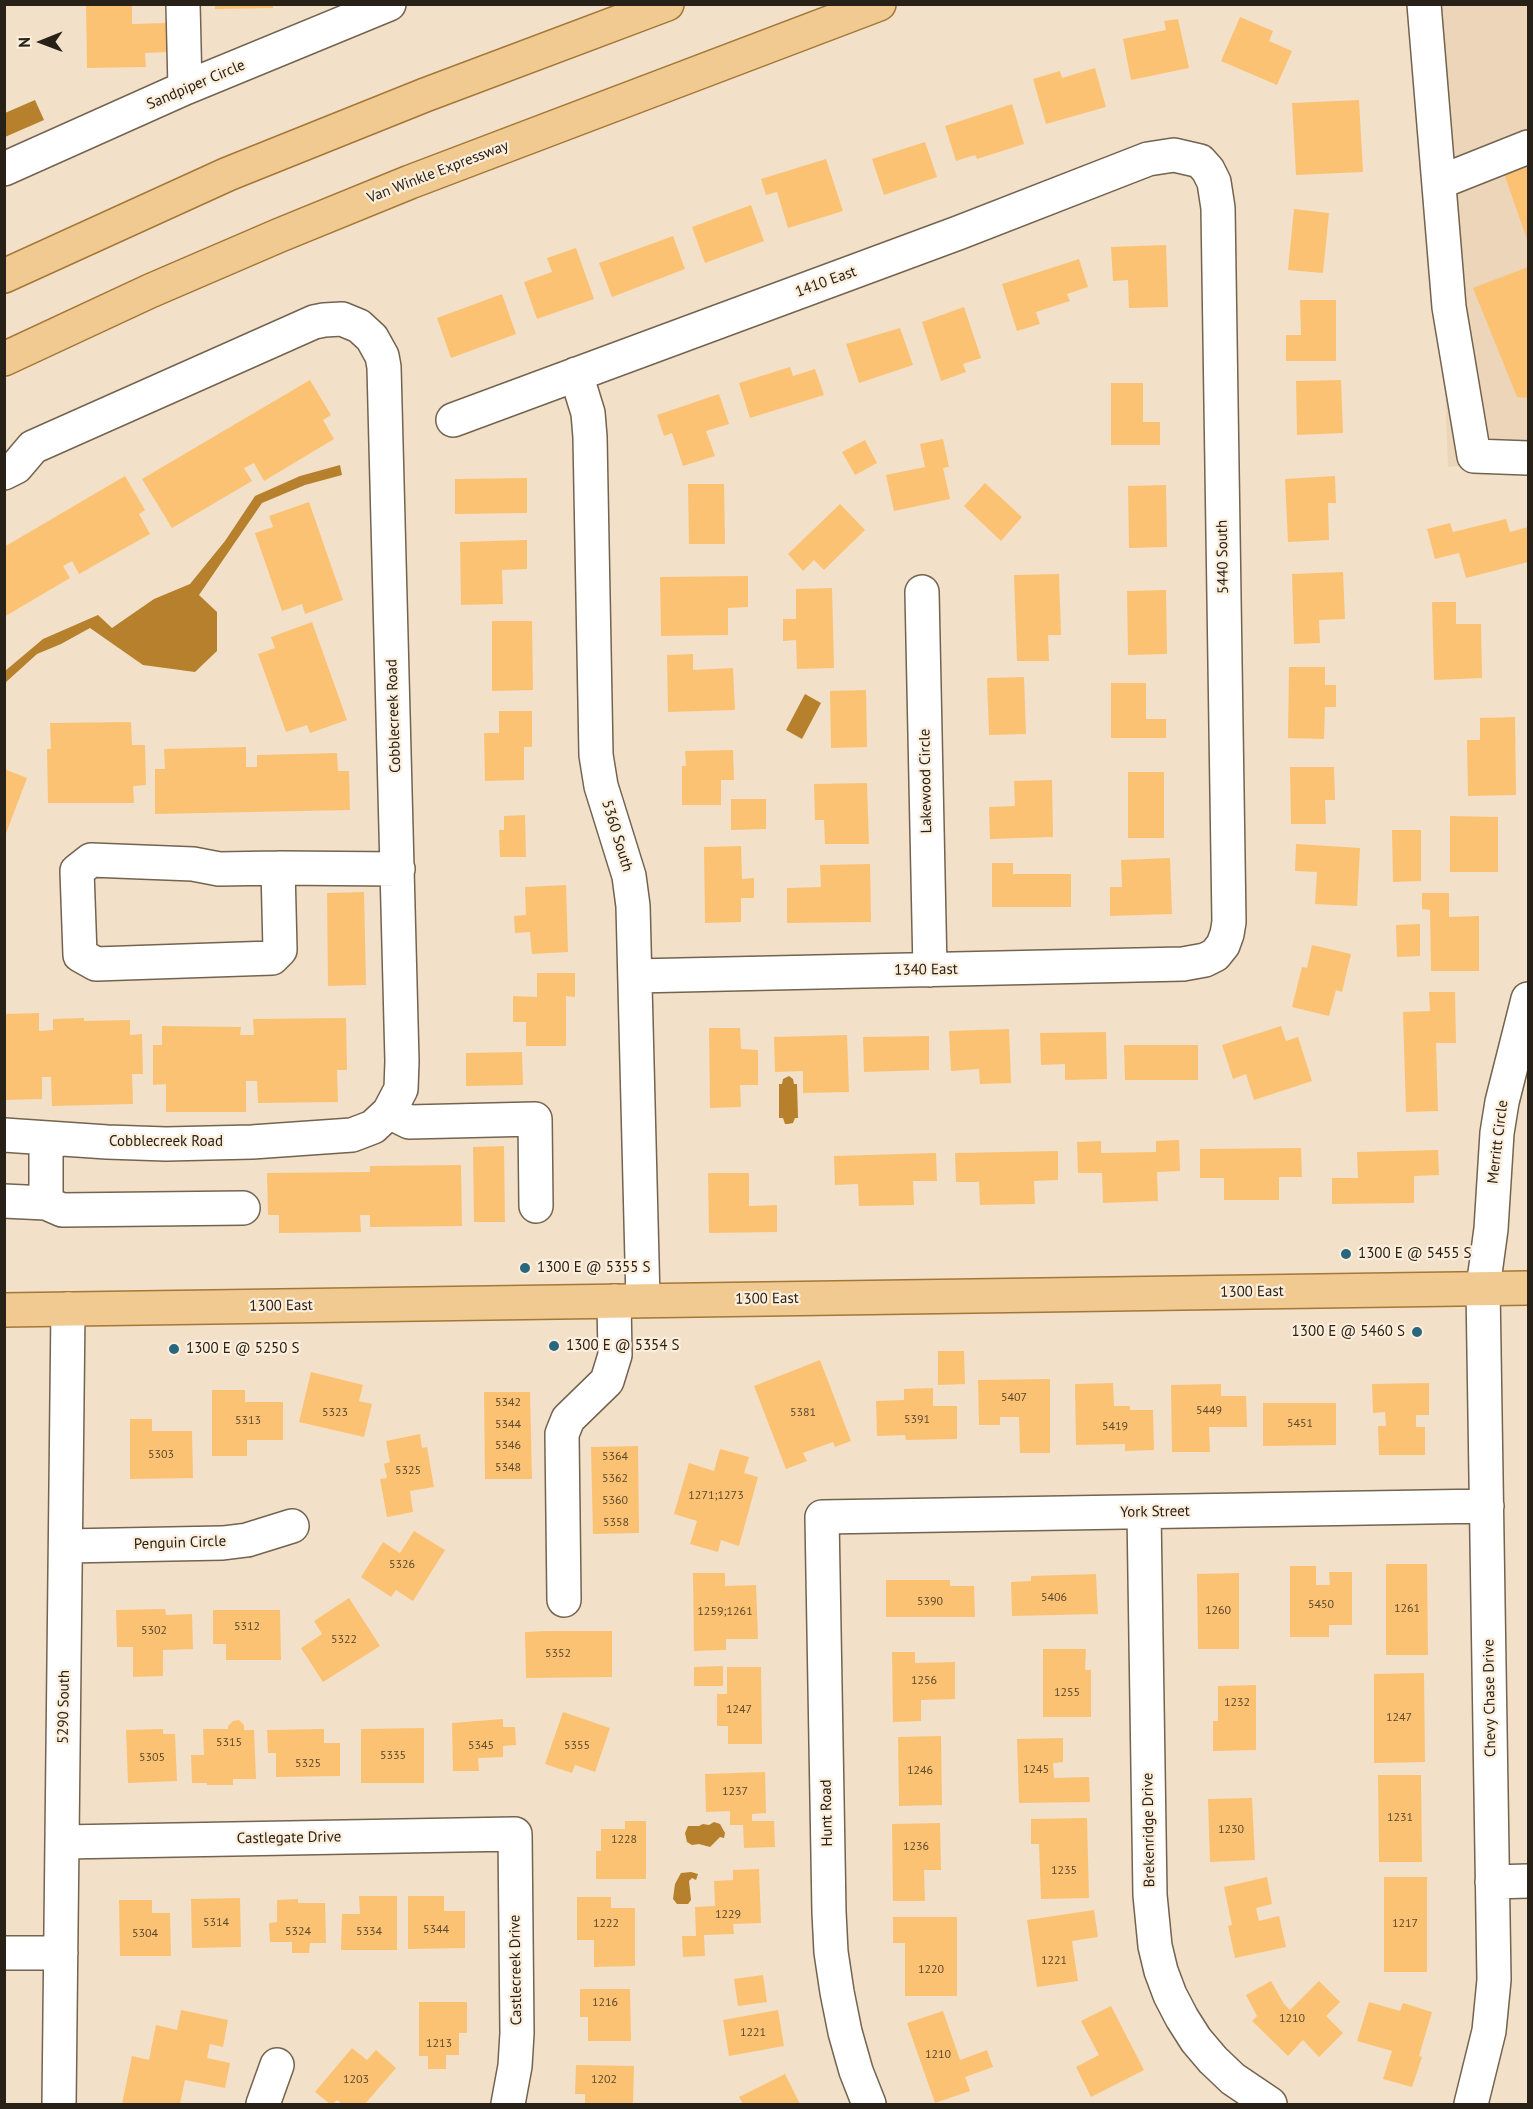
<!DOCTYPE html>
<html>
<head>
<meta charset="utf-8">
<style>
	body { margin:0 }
	#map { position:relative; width:1533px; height:2109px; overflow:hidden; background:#f2e0c9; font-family:"PT Sans",sans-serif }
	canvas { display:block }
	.frame { position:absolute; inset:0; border:6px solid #272118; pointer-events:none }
	.north { position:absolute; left:12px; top:12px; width:60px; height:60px; -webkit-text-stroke:4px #fceedb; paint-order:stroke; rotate:269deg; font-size:16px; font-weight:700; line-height:24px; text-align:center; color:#272118 }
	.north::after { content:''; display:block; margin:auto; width:21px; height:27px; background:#272118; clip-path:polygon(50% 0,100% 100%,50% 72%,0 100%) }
</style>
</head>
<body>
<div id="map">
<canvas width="1533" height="2109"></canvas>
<div class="frame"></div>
<div class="north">N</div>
</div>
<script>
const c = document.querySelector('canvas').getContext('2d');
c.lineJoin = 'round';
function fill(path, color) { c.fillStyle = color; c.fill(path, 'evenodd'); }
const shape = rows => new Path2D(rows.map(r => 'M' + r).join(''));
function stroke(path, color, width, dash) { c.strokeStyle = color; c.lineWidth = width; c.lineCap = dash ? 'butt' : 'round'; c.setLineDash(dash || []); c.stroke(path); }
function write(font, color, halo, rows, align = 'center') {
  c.font = font + ' "PT Sans",sans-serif'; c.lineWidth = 4.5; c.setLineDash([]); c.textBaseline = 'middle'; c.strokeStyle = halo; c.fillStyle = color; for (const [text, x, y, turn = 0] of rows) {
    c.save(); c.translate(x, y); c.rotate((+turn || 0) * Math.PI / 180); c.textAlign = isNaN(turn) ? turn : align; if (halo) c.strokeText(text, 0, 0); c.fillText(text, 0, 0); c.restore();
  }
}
const built = shape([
	[1431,5,1528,5,1528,460,1448,467]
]);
const water = shape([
	[35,100,44,120,5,137,5,113],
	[340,465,342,475,305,485,262,503,199,595,217,612,217,651,195,672,143,665,90,628,61,644,37,654,5,683,5,671,43,639,98,615,112,628,154,599,190,584,225,541,255,496,300,476],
	[805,694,821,703,802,739,786,730],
	[789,1076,793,1079,794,1084,797,1084,798,1118,795,1118,793,1123,788,1124,785,1124,783,1118,779,1118,779,1084,782,1084,783,1079],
	[714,1822,720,1824,725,1833,724,1838,720,1837,710,1847,699,1844,692,1845,687,1842,685,1833,688,1826,699,1826,703,1824,709,1825],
	[691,1872,698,1874,696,1880,692,1878,689,1881,691,1900,688,1904,677,1904,673,1899,675,1884,681,1873]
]);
const building = shape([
	[86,4,132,4,132,24,167,23,168,52,145,53,146,67,87,68],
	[215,4,273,4,273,8,215,9],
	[1240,17,1273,31,1269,41,1292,51,1277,85,1221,61],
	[1178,19,1189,68,1131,80,1123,39,1166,30,1164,21],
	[1095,68,1106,107,1046,124,1033,79,1060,71,1062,78],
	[1359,100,1363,172,1296,175,1292,103],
	[1012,104,1024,144,977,159,975,155,956,161,945,126],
	[925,142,937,177,884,195,872,159],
	[1528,158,1528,242,1502,168],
	[826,159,843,211,788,228,777,192,766,195,761,179],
	[751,205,764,241,705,263,692,227],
	[1294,209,1329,213,1323,273,1288,270],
	[673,236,685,269,612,297,599,263],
	[1166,245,1168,307,1129,308,1128,280,1113,281,1111,247],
	[576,248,594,299,537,319,524,282,552,272,547,258],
	[1079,259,1088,287,1067,294,1070,301,1036,312,1040,324,1017,331,1002,284],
	[1528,267,1528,398,1517,397,1473,288],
	[502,294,516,334,451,358,437,318],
	[1300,300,1336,300,1336,361,1286,361,1286,335,1301,335],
	[964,307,981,358,963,364,966,372,941,381,922,322],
	[900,328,913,365,859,383,846,344],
	[790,367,793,376,815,369,824,395,750,418,739,383],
	[310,380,331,415,323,420,334,439,264,481,254,463,244,468,252,481,172,528,142,479],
	[1341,380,1343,433,1297,435,1296,381],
	[1111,383,1143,383,1143,422,1160,422,1160,445,1111,445],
	[719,394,729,424,706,431,715,456,683,466,672,433,664,436,657,415],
	[943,439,949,467,943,468,950,499,894,511,886,475,925,467,920,444],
	[865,440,877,463,855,475,842,452],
	[125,476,145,510,139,514,150,534,79,574,72,561,63,566,70,578,4,617,4,547],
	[1335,476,1336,503,1328,503,1329,540,1288,542,1285,479],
	[527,478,527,513,455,514,455,479],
	[985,483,1022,517,1001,541,964,506],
	[688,484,724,484,725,544,689,544],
	[1166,485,1167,547,1129,548,1128,486],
	[309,502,343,600,305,614,302,604,282,611,255,533,273,527,269,516],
	[840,504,865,530,824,570,814,560,803,571,788,554],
	[1506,519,1510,532,1528,527,1528,562,1466,578,1459,553,1435,559,1427,529,1450,523,1453,532],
	[527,540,527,569,502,570,503,604,461,605,460,542],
	[1343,572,1345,619,1319,620,1320,643,1294,644,1292,574],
	[1059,574,1061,635,1048,635,1049,661,1017,661,1014,575],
	[748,576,748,607,728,608,728,635,661,636,660,577],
	[832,588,834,668,797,669,796,640,783,641,783,619,796,619,796,589],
	[1166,590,1167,654,1128,655,1127,591],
	[1432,602,1456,602,1456,624,1481,624,1482,678,1434,680],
	[492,621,532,621,533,690,492,691],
	[312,622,347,720,310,733,307,725,286,732,258,654,275,648,271,637],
	[693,654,693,670,733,668,735,710,668,712,667,655],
	[1289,667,1325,667,1325,685,1336,685,1336,707,1325,707,1324,739,1288,738],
	[1024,677,1026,734,989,735,987,678],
	[1111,683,1146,683,1146,719,1166,719,1166,738,1111,738],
	[866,690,867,747,831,748,830,691],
	[499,711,532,711,532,747,524,747,524,780,485,781,484,733,499,733],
	[1515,717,1516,795,1468,796,1467,740,1480,740,1480,718],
	[131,722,132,745,145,745,146,785,133,786,134,803,48,803,47,749,51,749,50,723],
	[246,747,246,767,257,767,257,755,337,753,338,771,349,771,350,810,155,814,155,769,165,769,164,749],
	[733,750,734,780,721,780,721,805,682,805,682,766,686,766,685,751],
	[1290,767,1334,767,1335,800,1325,800,1326,824,1291,824],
	[4,769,27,778,5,836,4,836],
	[1128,772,1164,772,1164,838,1128,838],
	[1052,780,1053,837,990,839,989,807,1015,806,1014,781],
	[867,783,869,844,825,844,824,820,815,820,814,784],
	[731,799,766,799,766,829,731,830],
	[525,815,526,857,500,857,499,830,504,830,504,816],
	[1450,816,1498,817,1498,872,1450,872],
	[1392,830,1421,830,1421,881,1393,882],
	[1296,844,1360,848,1357,906,1315,904,1317,872,1295,871],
	[741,846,742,879,754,878,754,898,741,898,741,922,705,923,704,847],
	[1170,858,1172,914,1110,916,1110,887,1122,887,1121,860],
	[992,863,1013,863,1013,874,1071,874,1071,907,992,907],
	[870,864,871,922,787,923,787,888,821,887,820,865],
	[566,885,568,952,532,954,530,932,515,933,514,916,526,915,525,887],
	[364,892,366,985,328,986,327,893],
	[1422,893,1449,893,1449,917,1479,916,1479,971,1431,971,1430,910,1422,909],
	[1420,924,1420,956,1397,957,1396,925],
	[1312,945,1351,954,1342,992,1336,990,1329,1016,1292,1007,1302,967,1307,968],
	[537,973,575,973,575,997,566,996,566,1046,526,1046,526,1022,513,1022,513,996,537,997],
	[1429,992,1455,992,1456,1043,1436,1043,1438,1111,1406,1112,1403,1012,1430,1011],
	[39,1013,39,1031,53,1030,53,1019,84,1018,84,1021,130,1020,130,1035,142,1034,143,1074,132,1074,133,1104,52,1106,51,1077,42,1077,42,1099,4,1100,4,1016,6,1014],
	[346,1018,347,1070,337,1070,338,1102,258,1103,257,1081,246,1081,246,1112,166,1112,166,1084,153,1085,153,1045,162,1045,162,1026,241,1027,240,1035,254,1035,253,1019],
	[1281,1026,1286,1041,1298,1037,1312,1081,1254,1100,1246,1074,1233,1079,1222,1045],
	[709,1028,740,1028,741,1049,758,1050,758,1085,740,1085,741,1107,710,1108],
	[1009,1029,1011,1083,980,1084,979,1069,951,1071,949,1031],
	[1106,1032,1107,1079,1065,1080,1065,1064,1041,1065,1040,1033],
	[847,1035,849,1092,803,1093,803,1071,775,1072,774,1037],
	[929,1036,929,1070,864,1072,863,1037],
	[1124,1045,1198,1045,1198,1080,1125,1080],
	[522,1052,523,1085,466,1086,466,1053],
	[1179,1140,1180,1171,1157,1172,1158,1201,1103,1203,1102,1173,1078,1173,1077,1142,1101,1141,1101,1153,1156,1152,1156,1141],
	[504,1146,505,1222,474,1222,473,1147],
	[1301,1148,1302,1177,1279,1177,1279,1200,1224,1200,1224,1178,1200,1178,1200,1149],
	[1438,1150,1439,1175,1414,1176,1414,1203,1332,1204,1332,1178,1358,1178,1357,1152],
	[1058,1151,1058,1180,1034,1181,1035,1204,980,1205,979,1182,956,1182,955,1153],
	[936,1153,937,1181,913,1181,914,1205,859,1206,858,1184,835,1185,834,1156],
	[461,1165,462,1226,370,1227,370,1215,360,1215,361,1232,279,1233,279,1215,268,1215,267,1173,370,1172,370,1166],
	[708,1173,749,1173,749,1206,777,1205,777,1232,709,1233],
	[938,1351,964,1351,965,1384,938,1385],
	[820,1360,851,1441,835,1447,833,1442,803,1453,807,1461,786,1469,754,1386],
	[311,1372,363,1385,359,1401,372,1404,364,1437,299,1422],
	[1050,1379,1050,1453,1020,1453,1019,1417,1000,1417,1000,1425,979,1425,978,1380],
	[1113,1383,1114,1406,1130,1406,1130,1410,1153,1410,1154,1450,1125,1451,1125,1444,1076,1445,1075,1384],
	[1429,1383,1429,1415,1416,1415,1416,1427,1425,1427,1425,1455,1379,1455,1378,1426,1386,1426,1385,1412,1373,1413,1372,1384],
	[1221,1384,1221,1396,1246,1396,1247,1427,1209,1427,1210,1452,1172,1452,1171,1385],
	[933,1388,933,1406,957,1406,957,1439,906,1440,905,1435,877,1436,876,1401,904,1400,904,1389],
	[212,1390,245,1390,245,1402,283,1402,283,1440,247,1440,247,1456,212,1456],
	[484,1392,530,1392,532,1479,485,1479],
	[1263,1403,1336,1403,1336,1445,1263,1446],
	[130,1419,152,1419,152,1431,192,1431,193,1478,130,1479],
	[420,1434,422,1448,427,1447,434,1487,410,1491,413,1512,387,1517,380,1479,387,1478,384,1464,390,1462,386,1441],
	[638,1446,639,1533,593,1534,591,1447],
	[720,1449,749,1457,744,1473,758,1477,739,1546,721,1540,718,1552,690,1544,697,1521,674,1514,689,1463,714,1471],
	[414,1531,445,1550,413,1601,396,1590,391,1597,361,1577,383,1542,400,1553],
	[1386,1564,1427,1564,1428,1655,1386,1655],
	[1290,1566,1316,1566,1316,1585,1330,1585,1329,1572,1352,1572,1352,1625,1329,1625,1329,1637,1290,1637],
	[693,1573,725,1573,725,1586,756,1585,758,1639,726,1639,726,1650,694,1651],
	[1239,1573,1239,1649,1198,1649,1197,1574],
	[1096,1574,1098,1614,1012,1616,1011,1582,1031,1581,1031,1576],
	[886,1580,950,1580,950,1586,974,1586,975,1617,886,1617],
	[349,1598,380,1646,323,1682,301,1648,322,1634,314,1621],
	[165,1609,166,1615,192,1614,193,1649,163,1650,163,1676,133,1677,133,1647,117,1647,116,1610],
	[213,1610,280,1610,281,1660,226,1660,226,1644,213,1644],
	[547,1631,612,1631,612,1677,526,1678,525,1632],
	[1043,1649,1086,1649,1085,1670,1091,1670,1091,1717,1043,1717],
	[892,1652,915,1652,915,1663,955,1662,955,1699,921,1700,921,1721,893,1722],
	[723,1666,723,1686,694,1686,694,1667],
	[727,1667,761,1667,762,1744,728,1744,728,1726,717,1726,717,1694,727,1694],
	[1424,1673,1425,1762,1374,1763,1374,1674],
	[1256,1685,1256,1750,1213,1751,1213,1721,1218,1721,1218,1686],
	[563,1712,610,1728,595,1772,575,1765,572,1773,545,1764],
	[503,1719,503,1727,515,1727,516,1745,503,1746,503,1757,478,1758,479,1771,453,1771,452,1723],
	[239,1720,244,1725,244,1730,254,1730,256,1779,233,1779,233,1785,207,1785,207,1783,192,1783,191,1755,204,1755,203,1729,228,1729,228,1726,233,1721],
	[424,1728,424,1783,361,1783,361,1729],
	[163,1729,163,1734,175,1734,177,1781,128,1783,126,1730],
	[324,1729,324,1743,340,1743,340,1776,276,1777,276,1753,268,1753,267,1730],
	[941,1736,942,1805,899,1806,898,1737],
	[1063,1738,1063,1762,1053,1763,1054,1778,1089,1777,1090,1802,1019,1803,1017,1739],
	[765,1772,766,1813,752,1814,752,1821,774,1821,775,1847,744,1848,743,1825,730,1825,730,1811,706,1812,705,1774],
	[1378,1775,1421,1775,1422,1862,1379,1862],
	[1252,1798,1255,1860,1210,1862,1208,1799],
	[1087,1818,1089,1898,1041,1899,1039,1844,1031,1844,1031,1819],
	[625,1821,646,1821,646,1879,596,1879,596,1851,601,1851,601,1829,625,1829],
	[940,1823,941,1870,924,1870,925,1901,893,1901,892,1824],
	[759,1869,761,1923,733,1924,734,1934,704,1935,705,1956,683,1957,682,1936,696,1936,695,1907,715,1906,714,1881,733,1880,733,1870],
	[1267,1877,1272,1904,1256,1908,1259,1921,1279,1916,1286,1947,1235,1958,1228,1926,1232,1925,1224,1887],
	[1384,1877,1427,1877,1427,1972,1384,1972],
	[359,1896,397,1896,397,1950,341,1950,342,1914,360,1914],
	[408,1896,444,1896,444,1911,465,1911,465,1948,408,1949],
	[577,1897,611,1897,611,1908,635,1908,635,1966,594,1967,594,1940,577,1940],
	[240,1898,241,1947,192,1948,191,1899],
	[298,1899,298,1903,325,1903,326,1943,310,1943,309,1953,292,1953,292,1942,270,1942,269,1923,277,1922,277,1900],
	[119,1900,152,1900,152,1913,170,1913,171,1956,120,1956],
	[1094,1910,1098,1937,1072,1941,1078,1981,1037,1987,1027,1920],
	[893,1917,957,1917,957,1996,905,1996,905,1943,893,1943],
	[763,1975,767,2002,738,2006,734,1979],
	[1271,1981,1284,2004,1290,2010,1319,1981,1340,2002,1326,2016,1343,2033,1319,2057,1303,2040,1288,2056,1252,2021,1257,2016,1246,1995],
	[580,1989,630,1989,631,2041,588,2041,588,2017,580,2017],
	[419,2002,467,2002,467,2033,459,2033,459,2055,446,2055,446,2069,428,2069,428,2056,419,2056],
	[1369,2002,1400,2011,1403,2003,1432,2012,1419,2056,1422,2057,1412,2087,1383,2079,1392,2051,1357,2041],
	[1111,2006,1144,2070,1091,2097,1076,2067,1099,2055,1081,2021],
	[181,2010,228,2020,223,2047,210,2044,207,2058,230,2063,225,2088,185,2080,180,2104,122,2104,132,2056,149,2060,156,2025,177,2030],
	[778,2010,784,2046,729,2056,723,2020],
	[943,2011,960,2060,987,2050,993,2067,965,2077,970,2091,935,2103,907,2023],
	[352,2048,367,2060,376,2050,396,2068,365,2104,342,2104,337,2100,333,2104,330,2104,315,2092],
	[576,2065,634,2066,633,2104,585,2104,585,2094,575,2094],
	[785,2074,800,2104,743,2104,739,2097]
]);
const minor = shape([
	[183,4,185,88],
	[1424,4,1449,307,1474,456,1528,458],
	[4,169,185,88,389,4],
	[1440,182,1528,147],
	[576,374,588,413,590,437,596,755,601,786,629,876,633,906,643,1300],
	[453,420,958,233,1148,159,1174,155,1200,161,1208,170,1214,182,1218,208,1229,922,1227,934,1223,945,1215,955,1205,960,1183,964,635,976],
	[4,473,16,467,33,447,314,322,324,320,342,319,359,326,372,338,382,356,384,367,402,1061,401,1089,389,1112,373,1127,352,1135,252,1142,166,1144,107,1142,4,1135],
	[922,592,930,970],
	[278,868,280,950,272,958,96,964,80,955,77,871,91,860,193,864,219,869,278,868,398,869],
	[389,1112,409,1122,535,1119,536,1206],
	[46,1138,46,1203,62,1210,243,1208],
	[4,1201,46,1203],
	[1144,1512,1150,1895,1155,1946,1161,1971,1170,1995,1182,2018,1196,2040,1213,2060,1233,2079,1270,2104],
	[66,1546,223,1543,247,1540,292,1526],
	[564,1600,562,1434,568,1419,607,1381,615,1355,614,1301],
	[63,1842,515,1834,517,2033,515,2066,508,2104],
	[1492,1882,1528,1881],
	[4,1953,61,1953],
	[59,2104,68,1309],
	[263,2104,277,2065],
	[869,2104,856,2071,845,2032,837,1992,831,1952,829,1912,822,1517,1487,1506],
	[1471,2104,1489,2031,1494,1980,1483,1288,1491,1229,1497,1133,1502,1102,1528,999]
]);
const major = shape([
	[4,276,228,174,425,95,667,4],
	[4,359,150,291,280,235,410,182,879,4],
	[4,1310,1528,1288]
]);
const markers = [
	[1346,1254,6,"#28677d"],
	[525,1268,6,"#28677d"],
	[1417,1332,6,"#28677d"],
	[554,1346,6,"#28677d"],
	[174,1349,6,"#28677d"]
];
const numberNames = [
	["5407",1014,1398],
	["5342",508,1403],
	["5449",1209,1411],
	["5323",335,1413],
	["5381",803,1413],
	["5391",917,1420],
	["5313",248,1421],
	["5451",1300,1424],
	["5344",508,1425],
	["5419",1115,1427],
	["5346",508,1446],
	["5303",161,1455],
	["5364",615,1457],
	["5348",508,1468],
	["5325",408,1471],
	["5362",615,1479],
	["1271;1273",716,1496],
	["5360",615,1501],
	["5358",616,1523],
	["5326",402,1565],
	["5406",1054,1598],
	["5390",930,1602],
	["5450",1321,1605],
	["1261",1407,1609],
	["1260",1218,1611],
	["1259;1261",725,1612],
	["5312",247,1627],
	["5302",154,1631],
	["5322",344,1640],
	["5352",558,1654],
	["1256",924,1681],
	["1255",1067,1693],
	["1232",1237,1703],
	["1247",739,1710],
	["1247",1399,1718],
	["5315",229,1743],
	["5345",481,1746],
	["5355",577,1746],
	["5335",393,1756],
	["5305",152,1758],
	["5325",308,1764],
	["1245",1036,1770],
	["1246",920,1771],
	["1237",735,1792],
	["1231",1400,1818],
	["1230",1231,1830],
	["1228",624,1840],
	["1236",916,1847],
	["1235",1064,1871],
	["1229",728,1915],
	["5314",216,1923],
	["1222",606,1924],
	["1217",1405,1924],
	["5344",436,1930],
	["5324",298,1932],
	["5334",369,1932],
	["5304",145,1934],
	["1221",1054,1961],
	["1220",931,1970],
	["1216",605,2003],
	["1210",1292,2019],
	["1221",753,2033],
	["1213",439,2044],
	["1210",938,2055],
	["1203",356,2080],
	["1202",604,2080]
];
const streetNames = [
	["Sandpiper Circle",196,85,-23],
	["Van Winkle Expressway",438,172,-21],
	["1410 East",826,282,-20],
	["5440 South",1223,557,-91],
	["Cobblecreek Road",394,716,-92],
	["Lakewood Circle",926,781,-91],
	["5360 South",617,836,73],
	["1340 East",926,970,-1],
	["Cobblecreek Road",166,1142],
	["Merritt Circle",1498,1142,-83],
	["1300 East",1252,1292,-1],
	["1300 East",767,1299,-1],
	["1300 East",281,1306,-1],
	["York Street",1155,1512,-1],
	["Penguin Circle",180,1543,-2],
	["Chevy Chase Drive",1490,1698,-91],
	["5290 South",64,1707,-89],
	["Hunt Road",827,1813,-91],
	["Brekenridge Drive",1149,1830,-91],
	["Castlegate Drive",289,1838,-1],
	["Castlecreek Drive",516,1970,-91]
];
const poiNames = [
	["1300 E @ 5455 S",1358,1254],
	["1300 E @ 5355 S",537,1268],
	["1300 E @ 5460 S",1405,1332,"right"],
	["1300 E @ 5354 S",566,1346],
	["1300 E @ 5250 S",186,1349]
];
fill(built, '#ecd5b8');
fill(water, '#b6802c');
fill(building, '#fcc273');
stroke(minor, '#73634f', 36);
stroke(major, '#a47737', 36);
stroke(minor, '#fff', 33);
stroke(major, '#f1ca91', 33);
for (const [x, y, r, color] of markers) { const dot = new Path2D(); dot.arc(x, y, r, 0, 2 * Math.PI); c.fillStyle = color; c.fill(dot); stroke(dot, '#fceedb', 2); }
write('12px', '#5c492f', null, numberNames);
write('15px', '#272118', '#fceedb', streetNames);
write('15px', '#272118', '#fceedb', poiNames, 'left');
</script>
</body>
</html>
